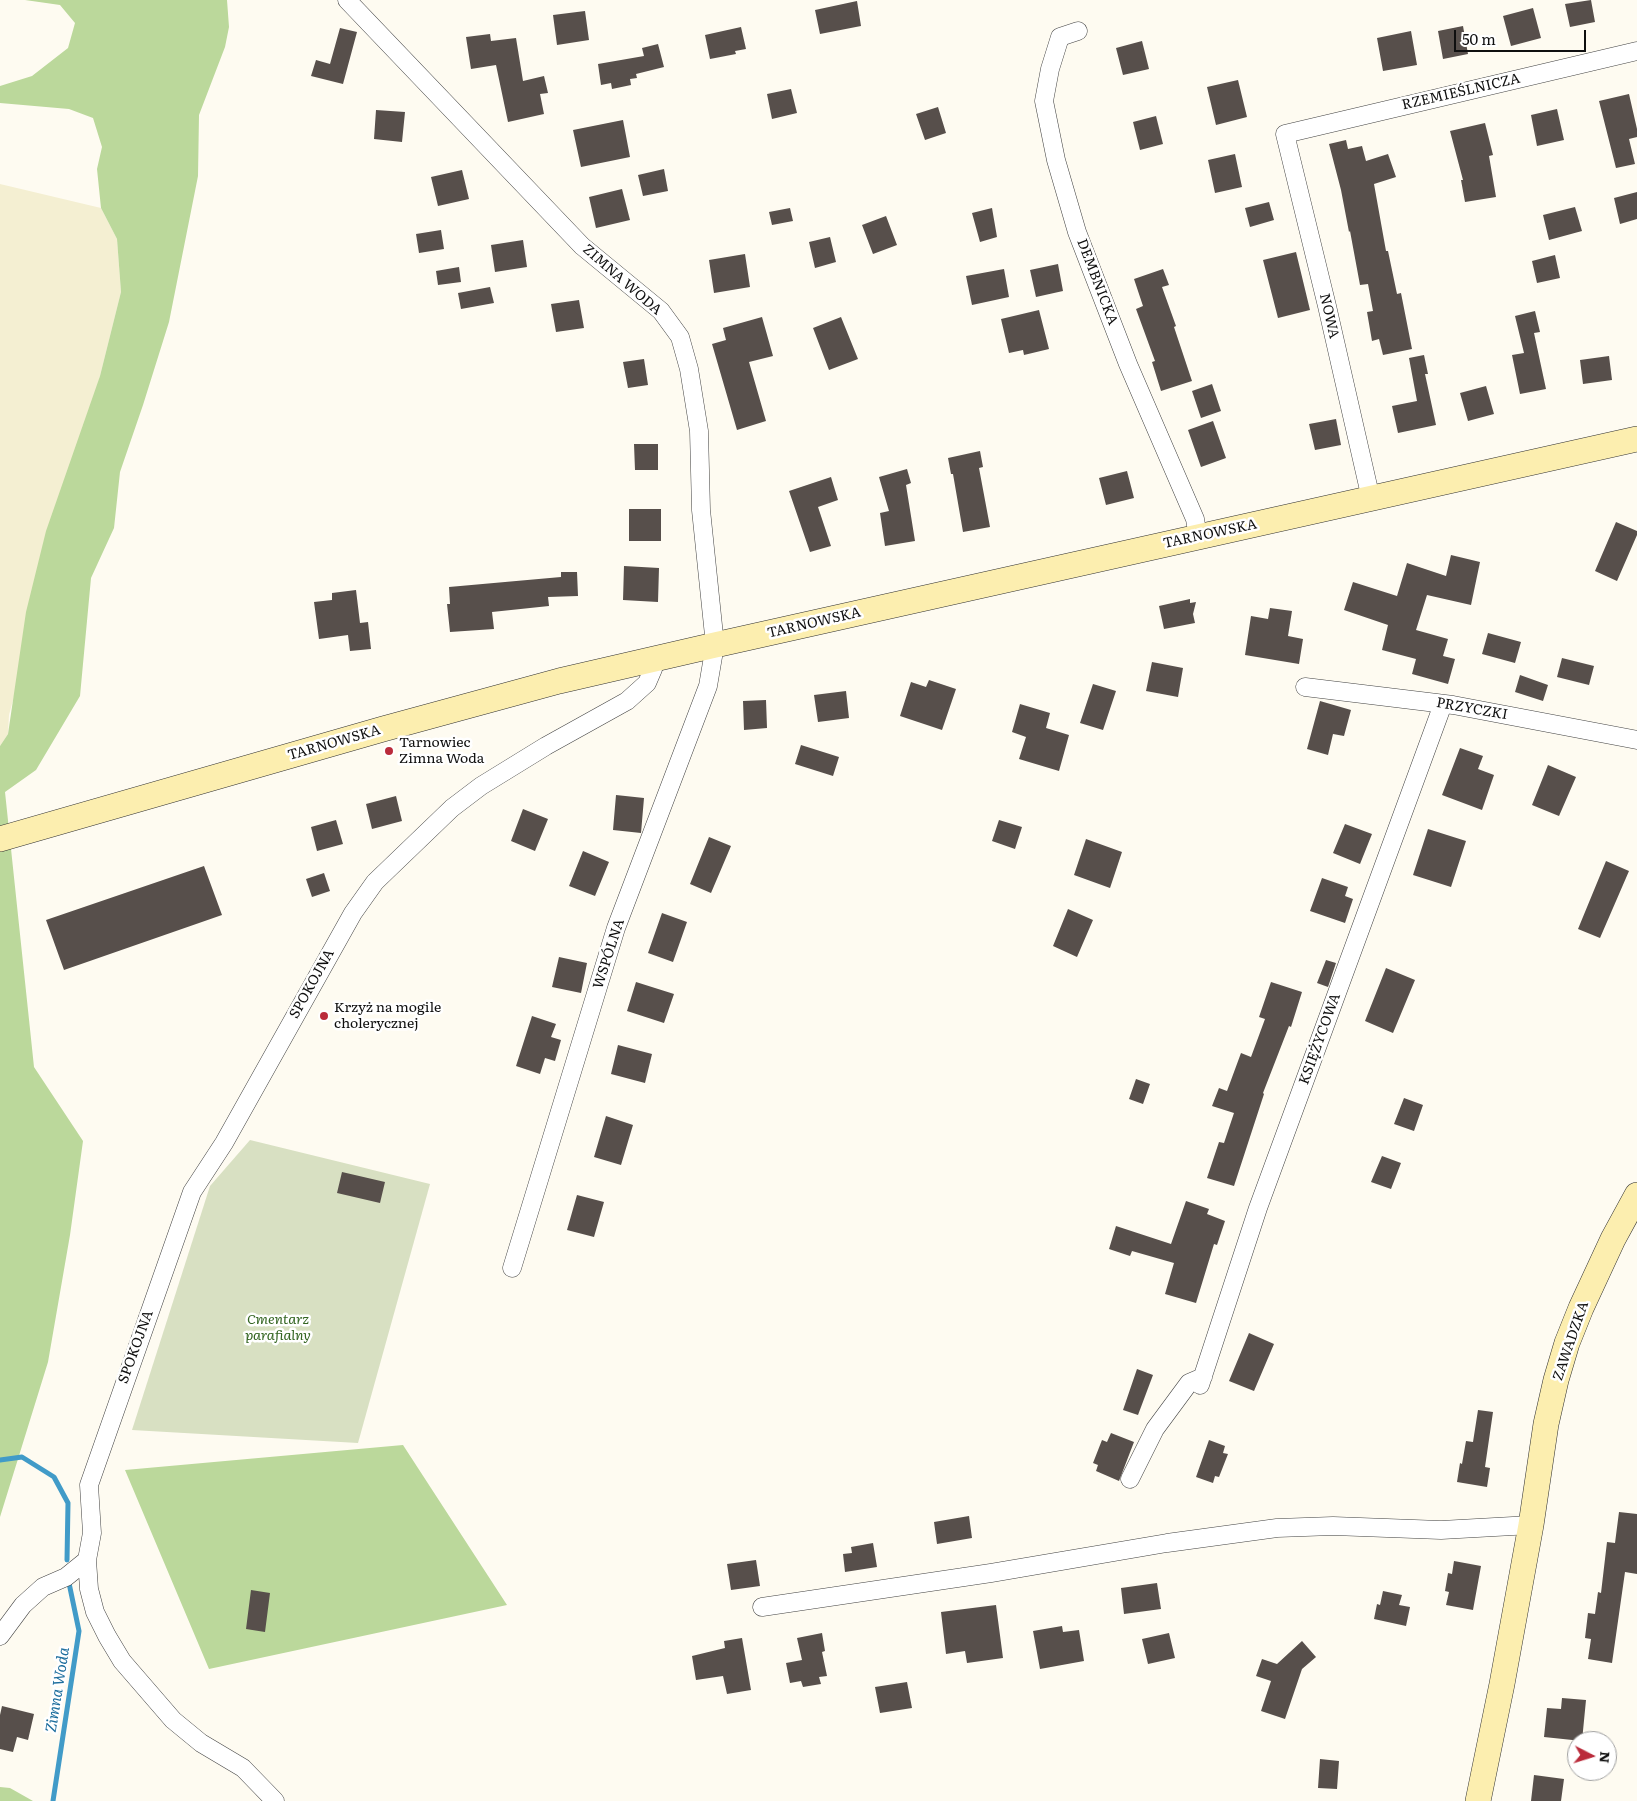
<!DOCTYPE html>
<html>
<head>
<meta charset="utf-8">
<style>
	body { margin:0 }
	#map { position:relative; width:1637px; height:1801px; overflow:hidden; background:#fefbf1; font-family:Literata,serif }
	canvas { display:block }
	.north { position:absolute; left:1567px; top:1731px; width:50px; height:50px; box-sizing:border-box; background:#fff; border:1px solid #9f9f9f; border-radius:50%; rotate:95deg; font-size:14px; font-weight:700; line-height:20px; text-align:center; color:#0f0f0f }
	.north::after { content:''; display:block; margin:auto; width:18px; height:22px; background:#ba2b3b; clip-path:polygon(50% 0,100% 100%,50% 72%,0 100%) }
	.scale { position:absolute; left:1454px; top:30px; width:132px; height:22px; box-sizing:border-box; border:2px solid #0f0f0f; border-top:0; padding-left:6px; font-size:15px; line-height:18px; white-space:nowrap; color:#0f0f0f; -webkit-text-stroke:4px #fff; paint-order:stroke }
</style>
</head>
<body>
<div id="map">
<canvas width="1637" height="1801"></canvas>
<div class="north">N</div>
<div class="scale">50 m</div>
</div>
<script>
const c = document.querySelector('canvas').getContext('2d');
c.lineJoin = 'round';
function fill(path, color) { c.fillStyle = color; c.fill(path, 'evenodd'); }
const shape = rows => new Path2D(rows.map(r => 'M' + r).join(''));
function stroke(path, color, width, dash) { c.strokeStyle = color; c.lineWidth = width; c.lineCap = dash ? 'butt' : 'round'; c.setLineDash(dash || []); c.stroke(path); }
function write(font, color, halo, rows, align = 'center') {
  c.font = font + ' Literata,serif'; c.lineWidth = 5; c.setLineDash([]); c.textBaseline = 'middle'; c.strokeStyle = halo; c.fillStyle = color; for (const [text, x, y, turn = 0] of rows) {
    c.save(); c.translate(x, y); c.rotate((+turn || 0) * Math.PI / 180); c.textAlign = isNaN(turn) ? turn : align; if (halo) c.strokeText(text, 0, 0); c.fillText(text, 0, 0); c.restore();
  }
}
const farmland = shape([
	[0,184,101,208,117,239,121,292,100,376,9,715,8,734,0,746]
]);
const forest = shape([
	[25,0,227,0,229,27,225,47,199,115,198,176,169,322,143,405,120,472,114,528,91,578,80,696,36,770,5,792,34,1067,83,1141,70,1235,48,1362,0,1517,0,746,8,734,26,612,46,531,100,376,121,292,117,239,101,208,97,169,102,147,93,118,69,109,0,103,0,86,32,76,68,48,75,23,60,5],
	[403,1445,507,1605,209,1669,125,1470],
	[0,1787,10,1788,33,1801,0,1801]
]);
const cemetery = shape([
	[250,1140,430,1184,358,1443,132,1430,210,1186]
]);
const stream = shape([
	[0,1460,22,1457,54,1477,68,1503,67,1560],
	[53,1801,79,1631,69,1583]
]);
const building = shape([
	[1591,0,1595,22,1570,27,1565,4],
	[857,1,861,26,820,34,815,10],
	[1533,8,1541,38,1511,46,1503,16],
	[585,11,589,40,557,45,553,15],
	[1463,26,1468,54,1443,59,1438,31],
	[741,27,746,49,735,51,736,54,710,59,705,35],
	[340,28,357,32,343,84,311,76,316,60,330,64],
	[1411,31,1417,65,1383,71,1377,38],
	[490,34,491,41,516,38,523,81,544,76,548,93,540,94,544,114,508,122,496,65,471,69,466,37],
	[1142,41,1149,69,1123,75,1116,48],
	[658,44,664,67,636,74,637,78,630,79,631,85,612,89,611,83,601,85,598,64,644,56,642,48],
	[1238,80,1247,117,1216,125,1207,87],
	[791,89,797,113,772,119,767,94],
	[1629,94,1637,129,1637,137,1629,139,1635,164,1616,168,1599,101],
	[938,107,946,133,925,140,916,114],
	[1557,109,1564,140,1537,146,1531,115],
	[376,110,405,112,402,142,374,139],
	[1156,116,1163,144,1140,150,1133,122],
	[623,120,630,157,581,167,573,130],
	[1485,123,1493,155,1489,156,1496,197,1465,202,1461,180,1463,180,1450,131],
	[1346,140,1348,149,1362,146,1366,161,1388,154,1396,177,1374,184,1386,251,1388,251,1397,294,1401,293,1412,349,1383,355,1379,339,1372,341,1367,312,1373,311,1368,284,1360,285,1350,231,1349,232,1341,190,1329,144],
	[1235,154,1242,187,1215,193,1208,160],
	[664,169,668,191,643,196,638,175],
	[462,170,469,199,438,206,431,177],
	[622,189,630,220,596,228,589,197],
	[1637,192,1637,219,1620,224,1614,198],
	[1269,202,1274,220,1250,227,1245,208],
	[1575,207,1582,231,1549,240,1543,215],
	[790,208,793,221,772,225,769,212],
	[992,208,997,237,980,242,972,213],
	[886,216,897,245,873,254,862,225],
	[441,230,444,249,419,253,416,234],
	[830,237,836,262,815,268,809,242],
	[523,240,527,267,495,272,491,245],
	[1296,252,1310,310,1278,318,1263,260],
	[745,254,750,287,714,293,709,260],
	[1555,255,1560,278,1537,283,1532,261],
	[1058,264,1063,291,1036,297,1030,270],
	[459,267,461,282,438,285,436,271],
	[1004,269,1009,297,972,305,966,276],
	[1163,269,1169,285,1162,287,1176,326,1174,327,1192,381,1161,391,1152,362,1155,361,1136,309,1143,306,1134,279],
	[490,287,494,303,461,309,458,293],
	[579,300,584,328,556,332,551,304],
	[1039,310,1049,349,1024,355,1023,350,1009,353,1001,319],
	[1535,311,1540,332,1534,333,1546,389,1520,394,1512,355,1524,353,1515,316],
	[762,317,773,356,749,362,766,421,737,430,712,344,726,340,723,328],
	[841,317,858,359,829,370,813,328],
	[1424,355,1428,374,1425,374,1436,425,1398,433,1392,406,1417,401,1409,358],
	[1609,356,1612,380,1583,384,1580,360],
	[644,359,648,385,628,388,623,362],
	[1212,384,1221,411,1201,418,1192,391],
	[1486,386,1494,414,1468,421,1460,393],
	[1336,419,1341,445,1315,450,1309,424],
	[1213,421,1226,458,1201,467,1188,430],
	[634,444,658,444,658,470,635,470],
	[980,451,983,467,979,468,990,527,963,532,953,474,951,474,948,458],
	[907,469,911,483,906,485,915,541,885,546,880,513,889,511,879,477],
	[1127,471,1134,498,1106,505,1099,478],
	[831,477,838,500,818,507,831,546,810,552,789,491],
	[629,509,661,509,661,541,629,541],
	[1616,522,1637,531,1637,535,1617,581,1595,571],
	[1451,555,1480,562,1471,605,1427,595,1416,630,1448,639,1443,656,1455,659,1448,684,1412,674,1416,659,1382,650,1388,625,1344,610,1353,582,1397,596,1407,563,1446,576],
	[624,566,659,568,658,602,623,600],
	[561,572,577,572,578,596,548,597,549,606,492,612,494,629,450,632,447,604,450,604,449,587,561,577],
	[356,590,360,623,368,622,371,649,350,651,348,635,319,639,314,602,332,600,332,593],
	[1190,599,1190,603,1196,602,1193,614,1195,623,1164,629,1159,606],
	[1270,608,1292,611,1288,636,1303,639,1299,664,1245,655,1251,616,1268,619],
	[1488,633,1521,642,1515,663,1482,654],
	[1562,658,1594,666,1589,685,1557,677],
	[1152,662,1183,668,1178,697,1146,691],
	[1520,675,1548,685,1543,701,1515,692],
	[929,680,956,689,942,730,900,716,911,682,926,687],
	[1093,684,1116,691,1103,730,1080,723],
	[846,691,849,718,818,722,814,695],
	[766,700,767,728,744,730,743,701],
	[1320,701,1351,710,1344,736,1333,734,1328,755,1307,749],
	[1020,704,1050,713,1046,728,1069,735,1059,771,1019,759,1026,737,1012,732],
	[801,745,839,757,833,776,795,764],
	[1460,748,1483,756,1478,769,1494,775,1482,810,1442,795],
	[1548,765,1576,777,1559,816,1532,805],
	[616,795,644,798,641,833,613,830],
	[396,796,402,821,372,829,366,804],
	[523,809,548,819,535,851,511,841],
	[336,820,343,844,317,851,311,827],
	[999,820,1022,827,1015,849,992,841],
	[1345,824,1372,834,1360,864,1333,853],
	[1428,829,1466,841,1451,887,1413,875],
	[709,837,731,846,711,893,690,884],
	[1086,839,1122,852,1110,888,1074,875],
	[583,851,609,862,595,896,569,886],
	[1606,861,1629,871,1600,938,1578,929],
	[204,866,222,915,64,970,46,920],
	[324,873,330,891,312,897,306,879],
	[1322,878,1348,887,1345,896,1353,899,1345,923,1310,911],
	[1068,909,1093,920,1077,957,1053,946],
	[662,913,687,922,673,962,648,953],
	[559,957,587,963,581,993,552,987],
	[1326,960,1336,963,1328,987,1317,983],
	[1386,968,1415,980,1393,1033,1365,1021],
	[636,982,674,994,664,1023,627,1011],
	[1271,982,1302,992,1291,1027,1289,1026,1263,1093,1264,1094,1234,1186,1207,1178,1219,1142,1224,1143,1234,1113,1212,1106,1219,1088,1227,1091,1241,1053,1251,1057,1265,1019,1259,1017],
	[532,1016,556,1024,551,1037,561,1040,555,1061,545,1058,540,1074,516,1066],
	[618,1045,652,1054,645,1083,611,1074],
	[1136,1079,1150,1084,1143,1104,1129,1099],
	[1404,1098,1423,1105,1414,1131,1394,1124],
	[606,1116,633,1125,621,1165,594,1157],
	[1382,1156,1401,1163,1391,1189,1371,1182],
	[342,1172,385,1182,380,1203,337,1193],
	[577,1195,604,1202,594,1237,567,1230],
	[1186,1201,1209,1209,1207,1214,1225,1221,1217,1245,1214,1244,1196,1303,1165,1294,1174,1263,1132,1251,1130,1256,1109,1249,1116,1226,1171,1244],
	[1249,1333,1274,1344,1254,1391,1229,1381],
	[1137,1369,1153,1375,1138,1415,1123,1410],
	[1478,1410,1493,1412,1485,1467,1490,1468,1487,1487,1457,1482,1460,1463,1462,1464,1466,1441,1473,1442],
	[1111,1433,1134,1442,1119,1481,1096,1471,1098,1465,1093,1463,1102,1440,1107,1442],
	[1209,1440,1225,1446,1223,1453,1228,1454,1219,1477,1215,1476,1213,1483,1196,1477],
	[1619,1512,1637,1514,1637,1574,1625,1572,1612,1663,1588,1659,1591,1639,1585,1638,1588,1613,1595,1614,1598,1592,1601,1593,1607,1542,1615,1543],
	[969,1516,972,1538,937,1544,934,1522],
	[873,1543,877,1567,845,1572,843,1554,852,1553,851,1547],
	[756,1560,760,1586,731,1590,727,1564],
	[1454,1561,1481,1566,1473,1610,1446,1605,1449,1592,1445,1591,1448,1573,1452,1574],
	[1157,1583,1161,1609,1124,1614,1121,1588],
	[251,1590,270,1593,265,1632,246,1629],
	[1383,1591,1402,1595,1399,1605,1410,1607,1406,1626,1374,1619,1377,1604,1380,1605],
	[996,1605,1003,1658,967,1663,965,1651,946,1654,941,1612],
	[1062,1626,1063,1632,1079,1630,1084,1661,1040,1669,1033,1631],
	[822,1633,825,1651,822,1652,827,1676,819,1677,821,1684,803,1687,801,1681,790,1683,786,1663,802,1660,797,1638],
	[1169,1633,1175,1658,1148,1664,1142,1639],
	[742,1638,751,1690,727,1694,723,1676,696,1680,692,1656,725,1648,724,1641],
	[1302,1641,1316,1657,1302,1669,1285,1719,1261,1711,1271,1681,1256,1676,1262,1659,1277,1664],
	[907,1682,912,1708,880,1713,875,1687],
	[1562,1698,1586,1700,1582,1741,1544,1737,1547,1708,1561,1709],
	[2,1706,34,1714,28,1740,17,1737,13,1752,0,1749,0,1715],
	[1320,1759,1339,1761,1337,1789,1318,1788],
	[1534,1775,1564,1779,1561,1801,1531,1801]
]);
const street = shape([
	[347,0,582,246,661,311,680,337,689,369,699,431,701,510,715,645,708,686,616,928,512,1268],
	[1078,31,1060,37,1050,69,1044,101,1056,160,1077,232,1128,364,1195,519,1198,537],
	[1371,499,1327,306,1285,134,1637,51],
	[1305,687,1453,705,1637,740],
	[1200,1385,1258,1208,1443,704],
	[1130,1479,1155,1429,1189,1383,1203,1377],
	[762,1607,991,1573,1167,1543,1277,1528,1333,1526,1441,1530,1531,1525],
	[0,1636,23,1605,43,1587,66,1577,87,1560],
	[275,1801,243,1768,201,1743,173,1720,122,1661,107,1636,95,1612,89,1589,87,1560,92,1533,89,1485,192,1192,224,1143,353,913,375,882,452,808,481,786,546,746,627,701,647,683,653,669,654,659]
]);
const secondary = shape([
	[0,839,383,729,559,681,715,645,1637,439],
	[1478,1801,1502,1684,1531,1525,1546,1424,1556,1380,1567,1343,1581,1308,1613,1239,1637,1195]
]);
const markers = [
	[389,751,5,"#ba2b3b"],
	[324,1016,5,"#ba2b3b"]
];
const streetNames = [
	["RZEMIEŚLNICZA",1461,92,-13],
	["ZIMNA WODA",622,280,41],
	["DEMBNICKA",1097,282,69],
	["NOWA",1329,316,77],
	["TARNOWSKA",1210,534,-12],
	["TARNOWSKA",814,623,-13],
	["PRZYCZKI",1472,709,10],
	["TARNOWSKA",334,743,-16],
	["WSPÓLNA",609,954,-72],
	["SPOKOJNA",312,984,-61],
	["KSIĘŻYCOWA",1320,1039,-70],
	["ZAWADZKA",1571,1341,-71],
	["SPOKOJNA",136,1347,-70]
];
const poiNames = [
	["Tarnowiec",399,743],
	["Zimna Woda",399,759],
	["Krzyż na mogile",334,1008],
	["cholerycznej",334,1024]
];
const parkNames = [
	["Cmentarz",278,1320],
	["parafialny",278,1336]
];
const waterNames = [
	["Zimna Woda",58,1690,-81]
];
fill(farmland, '#f4efd2');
fill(forest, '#bbd89b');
fill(cemetery, '#d8e0c2');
stroke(stream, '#419bc8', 5);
fill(building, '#574f4b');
stroke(street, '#424242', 19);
stroke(secondary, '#313131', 26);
stroke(street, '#fff', 18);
stroke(secondary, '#fceeaf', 25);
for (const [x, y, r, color] of markers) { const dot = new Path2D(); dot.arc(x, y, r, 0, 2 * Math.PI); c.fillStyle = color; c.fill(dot); stroke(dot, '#fff', 2); }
write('14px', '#0f0f0f', '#fff', streetNames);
write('14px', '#0f0f0f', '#fff', poiNames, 'left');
write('italic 14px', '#336521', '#fff', parkNames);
write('italic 15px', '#1c6d9d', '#fff', waterNames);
</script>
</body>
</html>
